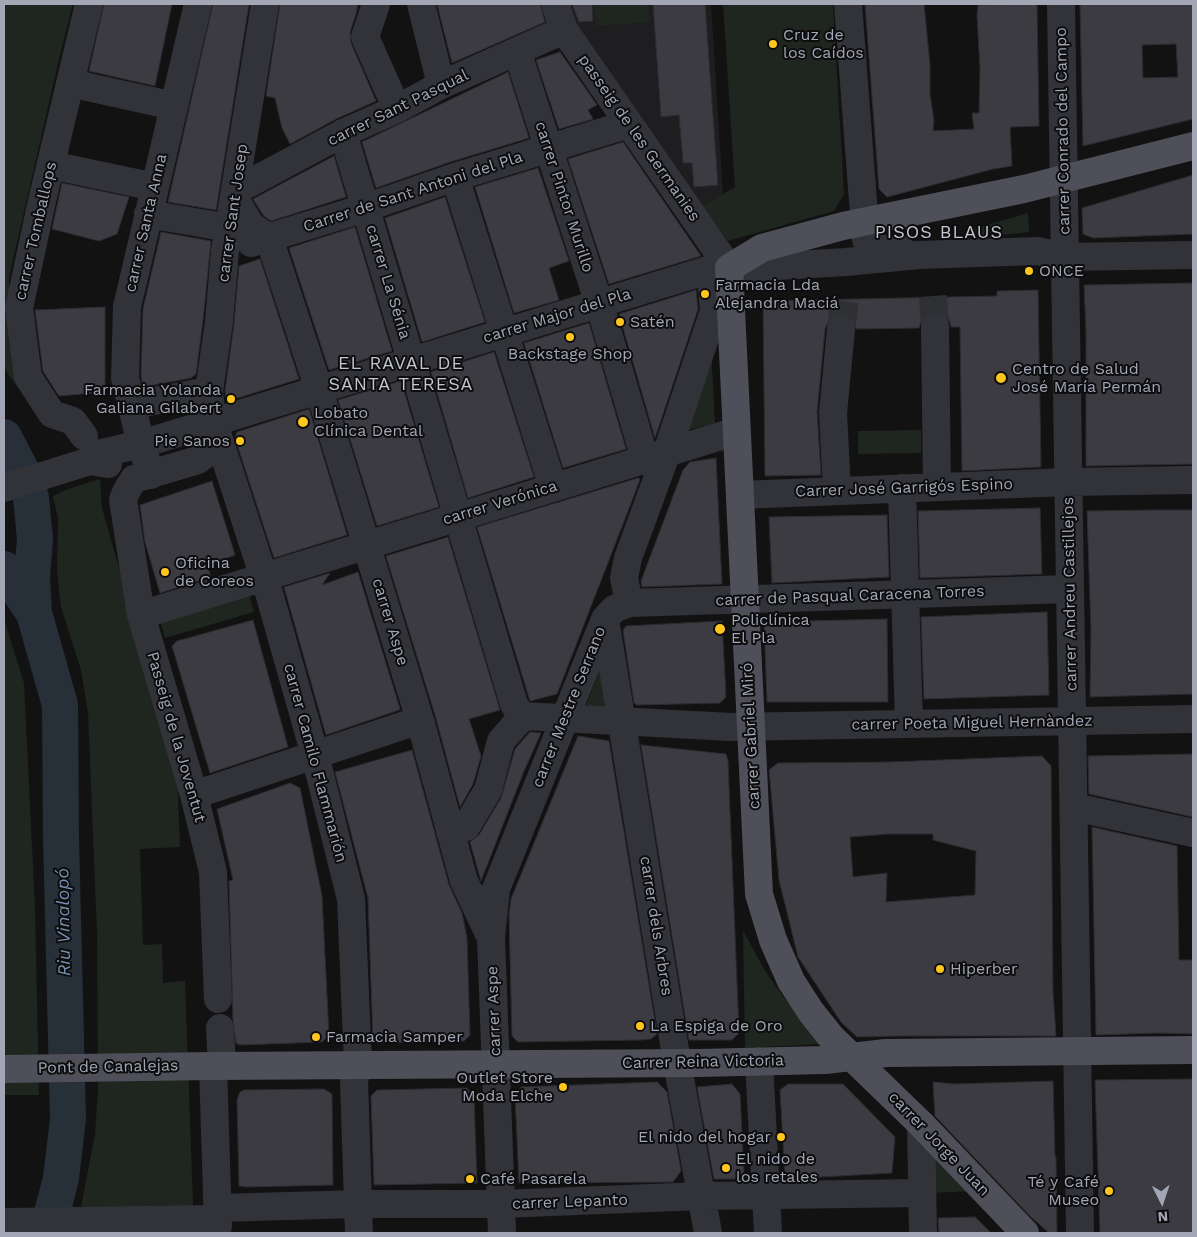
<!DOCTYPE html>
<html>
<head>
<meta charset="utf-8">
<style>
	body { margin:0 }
	#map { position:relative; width:1197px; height:1237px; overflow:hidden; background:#121213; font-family:"Work Sans",sans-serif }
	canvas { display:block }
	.frame { position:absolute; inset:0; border:5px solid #a2a6b5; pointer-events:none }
	.north { position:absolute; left:1137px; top:1177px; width:50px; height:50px; -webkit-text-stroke:4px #0d0d0e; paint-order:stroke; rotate:176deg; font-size:14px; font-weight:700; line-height:20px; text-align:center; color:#a2a6b5 }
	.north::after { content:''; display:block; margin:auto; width:18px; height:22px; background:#a2a6b5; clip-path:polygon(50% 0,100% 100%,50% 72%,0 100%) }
</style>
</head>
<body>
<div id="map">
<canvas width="1197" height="1237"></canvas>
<div class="frame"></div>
<div class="north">N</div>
</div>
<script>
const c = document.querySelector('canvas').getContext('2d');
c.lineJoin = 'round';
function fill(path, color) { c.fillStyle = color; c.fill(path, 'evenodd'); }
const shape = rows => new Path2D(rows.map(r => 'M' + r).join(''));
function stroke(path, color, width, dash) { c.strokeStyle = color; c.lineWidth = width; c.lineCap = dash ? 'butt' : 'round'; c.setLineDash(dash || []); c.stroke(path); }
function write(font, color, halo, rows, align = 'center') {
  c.font = font + ' "Work Sans",sans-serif'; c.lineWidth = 4; c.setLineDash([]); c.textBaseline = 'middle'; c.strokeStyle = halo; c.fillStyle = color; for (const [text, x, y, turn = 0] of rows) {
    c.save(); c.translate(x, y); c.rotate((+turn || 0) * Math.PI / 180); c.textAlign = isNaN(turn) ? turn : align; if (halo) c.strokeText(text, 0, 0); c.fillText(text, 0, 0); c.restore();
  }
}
const built = shape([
	[566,4,711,4,723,194,702,206,572,19]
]);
const green = shape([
	[4,4,73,4,59,59,9,278,12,364,20,390,7,373,4,365],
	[594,4,648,4,650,22,596,26],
	[723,4,833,4,844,194,834,211,728,241,702,206,735,187],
	[1028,213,1029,232,972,238,970,230],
	[711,349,715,423,675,434],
	[921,430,921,453,858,454,858,431],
	[100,479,102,508,177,773,180,847,140,849,143,945,162,944,163,983,185,981,194,1233,76,1233,95,1134,98,1091,97,933,88,712,81,670,61,607,57,573,58,518,53,496,65,490],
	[245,581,254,612,165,638,156,607],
	[4,619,24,683,35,908,39,1095,4,1095],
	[604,658,616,730,578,727],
	[743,930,764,969,785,999,822,1044,745,1048],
	[921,1124,986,1191,922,1193]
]);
const river = shape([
	[4,437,23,474,31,498,35,539,32,577,34,613,60,705,61,837,68,1119,61,1178,47,1233],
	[4,569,34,613]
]);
const building = shape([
	[104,4,172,4,155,86,89,71,104,4],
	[213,4,249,4,216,210,168,202,213,4],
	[280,4,358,4,356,14,350,32,351,43,376,101,336,119,290,144,282,128,275,98,266,96,280,4],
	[437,4,540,4,545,22,452,63,437,4],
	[572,4,592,4,593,21,579,22,572,4],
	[653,4,705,4,718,185,694,187,692,163,683,163,679,115,661,117,653,4],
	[865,4,924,4,930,65,930,95,934,120,933,131,974,129,972,113,979,113,980,68,977,15,978,5,1037,4,1039,126,1010,127,1012,166,993,169,887,197,879,189,865,4],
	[1080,4,1193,4,1193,119,1083,146,1080,4],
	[1176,44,1178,77,1143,78,1142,45,1176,44],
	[560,52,597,105,588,110,593,119,559,129,536,60,560,52],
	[508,72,529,138,450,162,376,188,362,142,508,72],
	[623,142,701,256,609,284,568,159,623,142],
	[334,156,346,197,271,221,263,215,253,199,334,156],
	[538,168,569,261,549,268,559,300,514,313,475,187,538,168],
	[1193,175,1193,234,1093,238,1083,234,1082,208,1193,175],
	[62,183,129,197,117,234,99,241,52,229,62,183],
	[445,197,485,322,422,342,385,218,445,197],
	[355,227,392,351,329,370,289,248,355,227],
	[161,232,211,241,203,320,196,374,191,378,143,387,141,376,143,309,161,232],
	[260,259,299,379,228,401,226,400,225,391,234,324,239,266,260,259],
	[1193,283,1193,464,1086,466,1086,332,1084,285,1193,283],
	[696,290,698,309,655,438,619,314,696,290],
	[1038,290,1041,467,962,471,960,327,951,327,949,319,943,314,935,311,927,313,922,319,919,328,856,329,855,322,850,317,842,313,834,315,829,320,825,329,817,412,821,475,765,476,763,301,997,296,997,291,1038,290],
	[105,307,105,392,59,396,43,371,35,310,105,307],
	[589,323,626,449,563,468,524,343,589,323],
	[494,352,534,477,468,498,431,372,494,352],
	[401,381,439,507,377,526,338,400,401,381],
	[309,409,347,535,274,558,235,438,237,432,309,409],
	[716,458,722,584,642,587,641,581,683,470,690,462,716,458],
	[638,478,640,479,633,498,557,694,530,701,477,527,638,478],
	[212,481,235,555,207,565,211,577,160,593,145,542,140,505,212,481],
	[1040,508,1042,574,920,578,918,511,1040,508],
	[1153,510,1193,510,1193,694,1090,697,1091,630,1087,511,1153,510],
	[887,515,889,577,772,583,769,517,887,515],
	[448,537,500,710,469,719,481,756,473,784,460,807,435,715,386,556,448,537],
	[358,572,400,709,399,710,326,735,284,587,330,573,322,585,358,572],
	[1047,612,1049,695,924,699,921,617,1047,612],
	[887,619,888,702,767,702,764,622,887,619],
	[253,620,288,747,210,773,172,646,177,641,253,620],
	[722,621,726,697,720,703,637,705,634,703,623,630,626,626,722,621],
	[530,732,541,733,524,771,481,881,470,842,479,835,501,798,515,749,530,732],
	[578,736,609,741,657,1034,651,1039,641,1040,518,1042,512,1036,509,915,511,899,578,736],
	[641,745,726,754,728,761,739,1033,732,1040,689,1040,641,745],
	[412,750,449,885,462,913,467,938,470,1035,464,1041,377,1043,373,1040,368,898,335,772,412,750],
	[1193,754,1193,817,1089,794,1088,756,1193,754],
	[1042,756,1051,766,1053,992,1056,1036,898,1036,857,1037,841,1022,798,957,779,880,769,770,778,763,890,762,1042,756],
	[889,834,933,834,933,840,976,851,975,895,886,902,887,873,853,877,850,837,889,834],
	[290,783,300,788,322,896,329,1036,322,1042,240,1045,236,1043,233,1020,229,881,233,880,217,809,290,783],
	[1092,827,1177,846,1179,960,1193,960,1193,1034,1157,1033,1096,1035,1092,827],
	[1193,1079,1193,1233,1100,1233,1095,1080,1193,1079],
	[1053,1081,1055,1157,1056,1157,1057,1233,1049,1233,1031,1217,935,1116,933,1082,955,1084,1053,1081],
	[657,1082,667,1092,681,1171,673,1182,519,1183,515,1095,521,1087,657,1082],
	[732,1084,740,1094,744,1174,735,1179,714,1179,697,1087,732,1084],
	[788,1084,843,1084,895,1137,892,1173,785,1179,780,1090,788,1084],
	[467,1088,474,1096,477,1183,374,1185,371,1096,377,1090,467,1088],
	[324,1089,332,1094,333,1185,246,1187,239,1186,237,1100,240,1092,244,1090,324,1089],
	[975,1217,991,1233,939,1233,938,1218,975,1217]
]);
const minorTunnel = shape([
	[933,296,935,327],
	[841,329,845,298]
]);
const minor = shape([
	[265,4,225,251,219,322,209,391,211,411,217,433,269,593,315,755,351,899,358,1065,354,1081,359,1233],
	[376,4,365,37,397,109],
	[421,4,441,85],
	[555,4,564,30,729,268],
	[848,4,866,240,873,249,901,249],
	[1061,4,1080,1233],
	[517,51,602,313,645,459],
	[70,83,174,106],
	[343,133,514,704,518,711,523,716],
	[51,165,155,187],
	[455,177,553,487],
	[235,191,343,133,397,109,441,85,564,30],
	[234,197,251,226,269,238,319,390,420,720,464,881,491,938,502,1233],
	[148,214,229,228],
	[251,243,365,208,455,177,629,124],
	[935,327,937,487],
	[132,405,209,391],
	[84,436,73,421,52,414,28,377,19,308,42,201,89,4],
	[90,461,98,454,141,444,214,422,708,270,846,262,919,255,1037,251,1064,257,1193,255],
	[151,475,141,444,125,378,127,307,198,4],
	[134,479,127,490,123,500,141,615,194,795,213,872,218,999],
	[134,479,198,460,212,449,217,433],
	[4,488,90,461,108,464],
	[902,488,909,724],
	[837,491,833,413,841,329],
	[740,495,1067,482,1193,480],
	[629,603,624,578,628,558,667,452,714,311,712,288],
	[141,615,737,431],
	[605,619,677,1062,708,1233],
	[523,716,731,727,1193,719],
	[194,795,420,720],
	[1074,807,1193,833],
	[450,831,466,827,488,790,501,741,523,716],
	[491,937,496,889,605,619,614,609,629,603,1070,589],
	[220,1028,222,1066],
	[759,1061,768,1233],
	[213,1066,218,1226],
	[921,1124,923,1233],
	[218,1208,358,1204,501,1204,702,1196,922,1193],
	[4,1222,218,1219]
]);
const major = shape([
	[4,1069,213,1066,699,1063,825,1060,886,1053,1193,1050],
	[1025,1233,921,1124,831,1037,811,1012,791,981,773,940,759,894,729,268,762,248,843,226,1024,189,1193,146]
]);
const markers = [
	[773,44,5,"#ffc61e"],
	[1029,271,5,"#ffc61e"],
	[705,294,5,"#ffc61e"],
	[620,322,5,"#ffc61e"],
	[570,337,5,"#ffc61e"],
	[1001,378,6,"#ffc61e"],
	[231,399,5,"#ffc61e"],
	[303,422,6,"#ffc61e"],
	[240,441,5,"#ffc61e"],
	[165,572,5,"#ffc61e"],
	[720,629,6,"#ffc61e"],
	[940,969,5,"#ffc61e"],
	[640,1026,5,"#ffc61e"],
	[316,1037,5,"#ffc61e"],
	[563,1087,5,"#ffc61e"],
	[781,1137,5,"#ffc61e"],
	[726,1168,5,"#ffc61e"],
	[470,1179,5,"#ffc61e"],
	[1109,1191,5,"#ffc61e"]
];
const poiNames = [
	["Cruz de",783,35],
	["los Caídos",783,53],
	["ONCE",1039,271],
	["Farmacia Lda",715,285],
	["Alejandra Maciá",715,303],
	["Satén",630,322],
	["Backstage Shop",570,354,"center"],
	["Centro de Salud",1012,369],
	["José María Permán",1012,387],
	["Farmacia Yolanda",221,390,"right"],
	["Galiana Gilabert",221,408,"right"],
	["Lobato",314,413],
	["Clínica Dental",314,431],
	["Pie Sanos",230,441,"right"],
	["Oficina",175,563],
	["de Coreos",175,581],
	["Policlínica",731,620],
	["El Pla",731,638],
	["Hiperber",950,969],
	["La Espiga de Oro",650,1026],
	["Farmacia Samper",326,1037],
	["Outlet Store",553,1078,"right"],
	["Moda Elche",553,1096,"right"],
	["El nido del hogar",771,1137,"right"],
	["El nido de",736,1159],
	["los retales",736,1177],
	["Café Pasarela",480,1179],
	["Té y Café",1099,1182,"right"],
	["Museo",1099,1200,"right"]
];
const streetNames = [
	["carrer Sant Pasqual",398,108,-26],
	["carrer Conrado del Campo",1063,131,-91],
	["passeig de les Germanies",639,138,55],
	["Carrer de Sant Antoni del Pla",413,192,-18],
	["carrer Pintor Murillo",564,197,72],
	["carrer Sant Josep",233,213,-82],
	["carrer Santa Anna",146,223,-77],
	["carrer Tomballops",36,231,-77],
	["carrer La Sénia",388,282,73],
	["carrer Major del Pla",557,316,-17],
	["Carrer José Garrigós Espino",904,488,-2],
	["carrer Verónica",500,503,-17],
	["carrer Andreu Castillejos",1070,594,-91],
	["carrer de Pasqual Caracena Torres",850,596,-2],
	["carrer Aspe",390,622,73],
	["carrer Mestre Serrano",569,707,-68],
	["carrer Poeta Miguel Hernàndez",972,723,-1],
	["carrer Gabriel Miró",751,736,-93],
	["Passeig de la Joventut",176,737,74],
	["carrer Camilo Flammarión",315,763,75],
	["carrer dels Arbres",656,926,81],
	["carrer Aspe",494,1011,-92],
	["Carrer Reina Victoria",703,1062,-1],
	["Pont de Canalejas",108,1067,-1],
	["carrer Jorge Juan",939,1144,46],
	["carrer Lepanto",570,1202,-2]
];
const neighbourhoodNames = [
	["PISOS BLAUS",939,233],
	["EL RAVAL DE",401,364],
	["SANTA TERESA",401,385]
];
const waterNames = [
	["Riu Vinalopó",64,922,-91]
];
fill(built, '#1e1e20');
fill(green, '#1e261f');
stroke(river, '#272f38', 36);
fill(building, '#3c3b41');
stroke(building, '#2c2b30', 1);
stroke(minorTunnel, '#2f3033', 28, [28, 14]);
stroke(minor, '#323339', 28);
stroke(major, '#4e4f58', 28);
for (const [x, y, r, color] of markers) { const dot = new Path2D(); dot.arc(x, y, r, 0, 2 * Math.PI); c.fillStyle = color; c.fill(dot); stroke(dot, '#0d0d0e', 2); }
write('16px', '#a2a6b5', '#0d0d0e', poiNames, 'left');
write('16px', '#a2a6b5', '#0d0d0e', streetNames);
c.letterSpacing = '1px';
write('18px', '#c3c6d1', '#0d0d0e', neighbourhoodNames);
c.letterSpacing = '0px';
write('italic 18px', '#7591b4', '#0d0d0e', waterNames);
</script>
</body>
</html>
